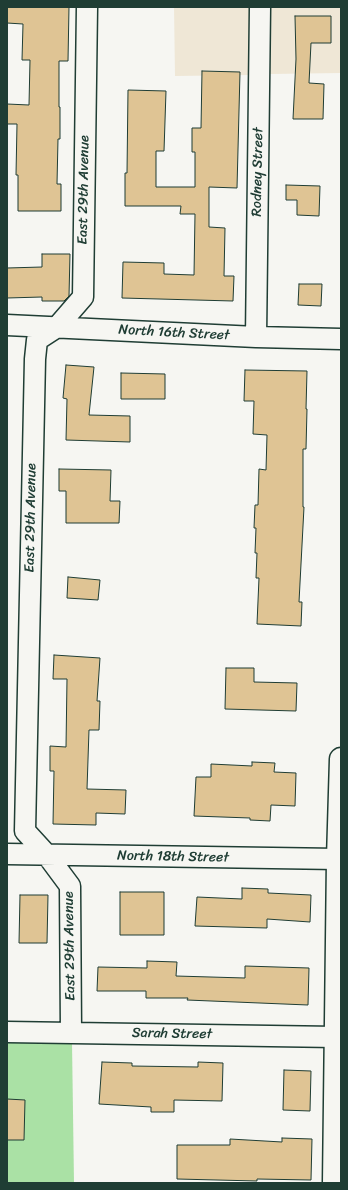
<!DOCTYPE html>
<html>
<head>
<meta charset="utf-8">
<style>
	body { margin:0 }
	#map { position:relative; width:348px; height:1190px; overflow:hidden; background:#f6f6f2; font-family:Sriracha,sans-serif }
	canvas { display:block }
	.frame { position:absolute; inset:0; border:8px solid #1f3d34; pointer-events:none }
</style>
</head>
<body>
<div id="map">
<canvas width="348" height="1190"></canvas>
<div class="frame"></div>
</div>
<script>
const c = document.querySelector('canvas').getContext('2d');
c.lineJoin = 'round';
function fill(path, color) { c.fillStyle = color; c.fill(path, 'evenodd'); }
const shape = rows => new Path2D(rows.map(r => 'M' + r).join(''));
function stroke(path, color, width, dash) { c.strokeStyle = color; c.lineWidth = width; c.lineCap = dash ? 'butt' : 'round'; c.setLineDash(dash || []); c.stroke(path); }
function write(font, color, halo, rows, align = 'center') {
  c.font = font + ' Sriracha,sans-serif'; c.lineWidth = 3; c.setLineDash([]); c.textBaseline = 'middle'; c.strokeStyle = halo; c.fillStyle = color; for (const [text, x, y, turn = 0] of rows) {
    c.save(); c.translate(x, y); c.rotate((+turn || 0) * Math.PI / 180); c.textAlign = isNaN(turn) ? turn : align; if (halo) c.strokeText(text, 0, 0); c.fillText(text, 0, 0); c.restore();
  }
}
const built = shape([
	[174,7,251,7,250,75,175,76],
	[271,7,341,7,341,73,270,74]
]);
const green = shape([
	[7,1041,72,1042,74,1183,7,1183]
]);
const building = shape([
	[7,7,69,7,68,61,59,61,59,107,60,107,60,139,58,139,57,184,61,184,61,211,18,211,18,175,16,175,17,124,7,124,7,104,29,105,30,60,22,60,23,24,7,23,7,7],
	[295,16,331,16,331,43,311,43,309,83,324,84,323,119,293,119,296,59,295,16],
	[202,71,240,72,237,188,209,187,209,227,225,228,224,276,234,276,233,301,122,298,123,262,164,263,164,274,194,275,195,214,180,214,181,206,125,206,125,173,127,173,128,90,166,91,164,151,156,151,156,187,195,187,195,152,192,152,192,128,201,128,202,71],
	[286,185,320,186,319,216,297,215,297,200,286,200,286,185],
	[42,254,70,254,69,296,64,301,42,301,42,297,7,298,7,268,42,267,42,254],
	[299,284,322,284,321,306,298,305,299,284],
	[66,365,94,367,89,415,130,416,130,442,66,440,67,399,63,398,66,365],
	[245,370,307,371,306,409,307,409,306,449,303,449,303,507,304,507,299,602,302,602,301,626,257,624,259,578,256,578,257,553,255,553,256,528,254,528,255,505,258,505,259,469,266,470,267,435,253,434,254,401,244,401,245,370],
	[121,373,165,374,165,399,121,399,121,373],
	[59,469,111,470,110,501,120,501,119,523,66,523,66,491,59,491,59,469],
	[68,577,100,580,98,600,67,598,68,577],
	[54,655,100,658,97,701,100,701,99,730,89,730,87,789,126,790,125,814,96,813,96,825,53,824,54,771,50,771,50,746,66,747,67,679,53,679,54,655],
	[226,668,254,668,254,682,297,683,296,711,225,709,226,668],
	[252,762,275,763,274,772,296,773,295,806,271,805,270,821,250,820,250,818,194,816,196,777,211,777,211,764,252,766,252,762],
	[242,888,268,889,268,893,311,895,310,922,267,919,267,928,195,926,197,897,242,899,242,888],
	[120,892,164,892,164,935,120,935,120,892],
	[20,895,48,895,47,943,19,943,20,895],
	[147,961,177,962,176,976,245,978,245,966,309,968,308,1005,187,1000,188,998,146,998,146,991,97,991,98,967,147,968,147,961],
	[102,1062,132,1063,132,1066,198,1067,198,1062,223,1063,222,1101,174,1100,174,1112,151,1112,151,1107,99,1104,102,1062],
	[284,1070,311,1071,310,1111,283,1110,284,1070],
	[7,1099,25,1100,24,1140,7,1140,7,1099],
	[282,1138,312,1139,311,1180,257,1179,257,1181,177,1179,177,1145,230,1145,230,1139,282,1142,282,1138]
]);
const street = shape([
	[7,325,256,337,341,339],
	[256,337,260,7],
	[7,854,338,859],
	[7,1032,336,1037],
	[71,1033,70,886,47,855,25,831,35,359,37,340,57,327,83,297,87,7]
]);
const secondary = shape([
	[334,1183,338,859,341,759]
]);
const streetNames = [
	["Rodney Street",258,172,-89],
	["East 29th Avenue",84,190,-89],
	["North 16th Street",174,333,3],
	["East 29th Avenue",31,518,-89],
	["North 18th Street",173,857,1],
	["East 29th Avenue",70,946,-91],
	["Sarah Street",172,1034,1]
];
fill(built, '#efe7d6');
fill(green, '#aae1a5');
fill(building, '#dfc494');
stroke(building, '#1f3d34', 1);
stroke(street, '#1f3d34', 23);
stroke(secondary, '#1f3d34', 25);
stroke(street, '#f6f6f2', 20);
stroke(secondary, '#f6f6f2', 22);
write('14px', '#1f3d34', '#f6f6f2', streetNames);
</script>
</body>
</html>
